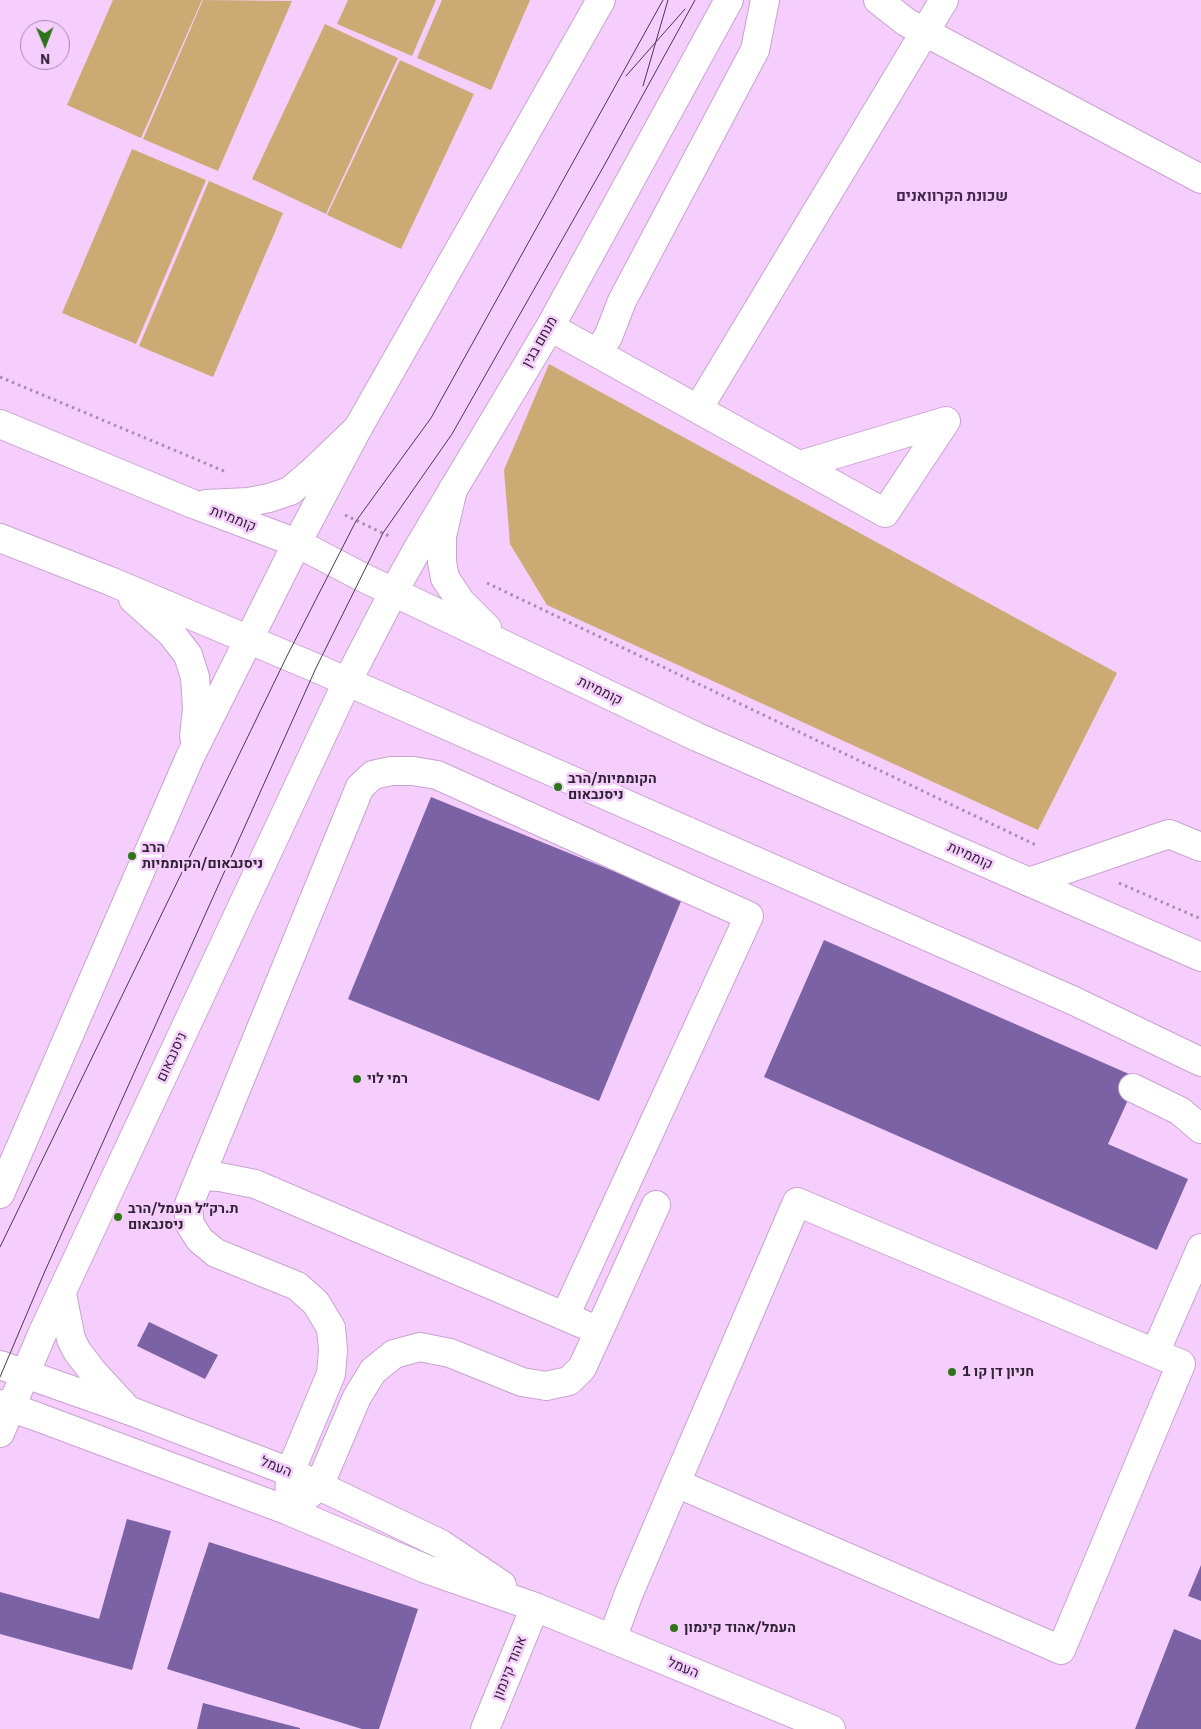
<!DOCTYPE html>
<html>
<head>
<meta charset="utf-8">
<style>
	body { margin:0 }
	#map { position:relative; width:1201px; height:1729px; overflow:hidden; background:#f5cefe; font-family:"IBM Plex Sans",sans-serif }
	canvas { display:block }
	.north { position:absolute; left:20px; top:20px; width:50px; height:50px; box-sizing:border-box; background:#f5cefe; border:1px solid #a789ae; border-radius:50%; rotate:179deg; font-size:14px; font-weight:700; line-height:20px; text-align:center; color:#312235 }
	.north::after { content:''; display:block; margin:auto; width:18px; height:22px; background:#2d7518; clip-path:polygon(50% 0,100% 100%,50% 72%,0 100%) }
</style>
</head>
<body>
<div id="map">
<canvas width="1201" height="1729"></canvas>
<div class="north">N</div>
</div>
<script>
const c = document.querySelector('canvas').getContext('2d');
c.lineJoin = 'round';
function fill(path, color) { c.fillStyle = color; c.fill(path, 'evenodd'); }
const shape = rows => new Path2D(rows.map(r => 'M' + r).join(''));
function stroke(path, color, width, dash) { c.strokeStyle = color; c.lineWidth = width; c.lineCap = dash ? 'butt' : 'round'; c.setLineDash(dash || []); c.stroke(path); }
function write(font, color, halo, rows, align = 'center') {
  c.font = font + ' "IBM Plex Sans",Heebo,sans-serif'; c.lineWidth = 5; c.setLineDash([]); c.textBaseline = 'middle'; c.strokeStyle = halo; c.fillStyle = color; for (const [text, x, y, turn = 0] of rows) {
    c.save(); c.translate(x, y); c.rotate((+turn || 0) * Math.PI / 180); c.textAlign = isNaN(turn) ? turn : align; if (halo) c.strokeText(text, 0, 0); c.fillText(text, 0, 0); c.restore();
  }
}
const green = shape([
	[113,0,202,0,141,138,67,105],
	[203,0,292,1,218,171,143,139],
	[348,0,436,0,412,56,337,24],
	[442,0,530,0,491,90,417,58],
	[325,24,398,58,326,214,252,179],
	[400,60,474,94,401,249,327,215],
	[132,149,206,180,136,344,62,313],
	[209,181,283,213,213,377,139,346],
	[549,364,1117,673,1038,830,547,605,510,544,504,470]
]);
const building = shape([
	[431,797,682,899,599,1101,348,999],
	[824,940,1138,1078,1108,1144,1188,1179,1157,1250,764,1077],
	[149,1322,218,1355,205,1379,137,1346],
	[127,1519,171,1531,132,1670,0,1634,0,1592,99,1619],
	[209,1542,418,1609,379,1729,362,1729,167,1669],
	[1201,1565,1201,1601,1188,1596],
	[1174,1629,1201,1640,1201,1729,1135,1729],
	[203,1703,300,1728,300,1729,197,1729]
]);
const path = shape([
	[0,377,224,471],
	[345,515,391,537],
	[487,583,1038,846],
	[1119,883,1201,919]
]);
const minor = shape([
	[878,0,906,22,1201,179],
	[550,327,885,513,946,421,800,465],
	[597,353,608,337,622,301,755,50,765,0],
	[698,409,944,0],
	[297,543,358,428,601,0],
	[394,591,417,550,550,327,729,0],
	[1029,882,1169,834,1201,847],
	[1133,1088,1180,1111,1201,1129],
	[201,1176,220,1177,255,1184,599,1331,582,1368,569,1381,546,1386,522,1382,450,1353,420,1347,394,1354,373,1371,357,1397,319,1486,289,1511,290,1472,331,1374,333,1350,331,1328,316,1303,297,1286,216,1253,200,1240,189,1223,189,1204,360,787,373,775,391,771,413,771,437,775,749,916,565,1316],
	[599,1331,656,1205],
	[1155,1353,1201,1248],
	[0,1365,128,1410,290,1472,441,1544,502,1585],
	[0,1404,35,1416,289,1511,426,1569,535,1607,831,1729],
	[612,1639,629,1593,676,1483,797,1202,1181,1364,1061,1650,676,1483],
	[485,1729,535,1607]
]);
const major = shape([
	[0,424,193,504,297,543,362,577,697,737,1201,957],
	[453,489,442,536,442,562,445,578,461,602,487,628],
	[206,504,249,502,269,498,290,491,311,473,358,428],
	[0,538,110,581,316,668,1072,1000,1201,1062],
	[133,599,171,633,188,655,195,677,197,709,194,736],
	[0,1194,190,757,297,543],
	[62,1294,71,1339,77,1351,93,1372,128,1410],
	[0,1433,43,1332,347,682,394,591]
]);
const tram = shape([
	[626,76,685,9],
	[643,86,668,0],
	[0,1247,287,656,356,521,431,418,663,0],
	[0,1377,45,1271,316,668,383,533,452,434,605,164,695,0]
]);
const markers = [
	[558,787,5,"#2d7518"],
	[132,856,5,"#2d7518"],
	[357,1079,5,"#2d7518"],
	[118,1217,5,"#2d7518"],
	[952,1372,5,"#2d7518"],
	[674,1628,5,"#2d7518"]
];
const streetNames = [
	["מנחם בגין",540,342,-60],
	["קוממיות",233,519,21],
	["קוממיות",600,691,26],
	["קוממיות",970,856,24],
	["ניסנבאום",172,1057,-65],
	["העמל",276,1467,22],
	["אהוד קינמון",510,1668,-68],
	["העמל",683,1668,22]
];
const poiNames = [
	["הקוממיות/הרב",568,779],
	["ניסנבאום",568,795],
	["הרב",142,848],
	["ניסנבאום/הקוממיות",142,864],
	["רמי לוי",367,1079],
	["ת.רק״ל העמל/הרב",128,1209],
	["ניסנבאום",128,1225],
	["חניון דן קו 1",962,1372],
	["העמל/אהוד קינמון",684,1628]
];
const neighbourhoodNames = [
	["שכונת הקרוואנים",952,197]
];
fill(green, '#cbaa73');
fill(building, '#7a62a5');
stroke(minor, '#c9a3d2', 30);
stroke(major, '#c9a3d2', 30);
stroke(path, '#aa8cb1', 3, [2.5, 4]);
stroke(minor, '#fff', 28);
stroke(major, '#fff', 28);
stroke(tram, '#4a384f', 1);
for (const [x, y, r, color] of markers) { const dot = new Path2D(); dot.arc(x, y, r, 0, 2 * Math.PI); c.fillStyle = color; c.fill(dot); stroke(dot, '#f5cefe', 2); }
write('14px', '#312235', '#f5cefe', streetNames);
write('bold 14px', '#312235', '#f5cefe', poiNames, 'left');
write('bold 15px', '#44254c', '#f5cefe', neighbourhoodNames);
</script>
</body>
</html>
